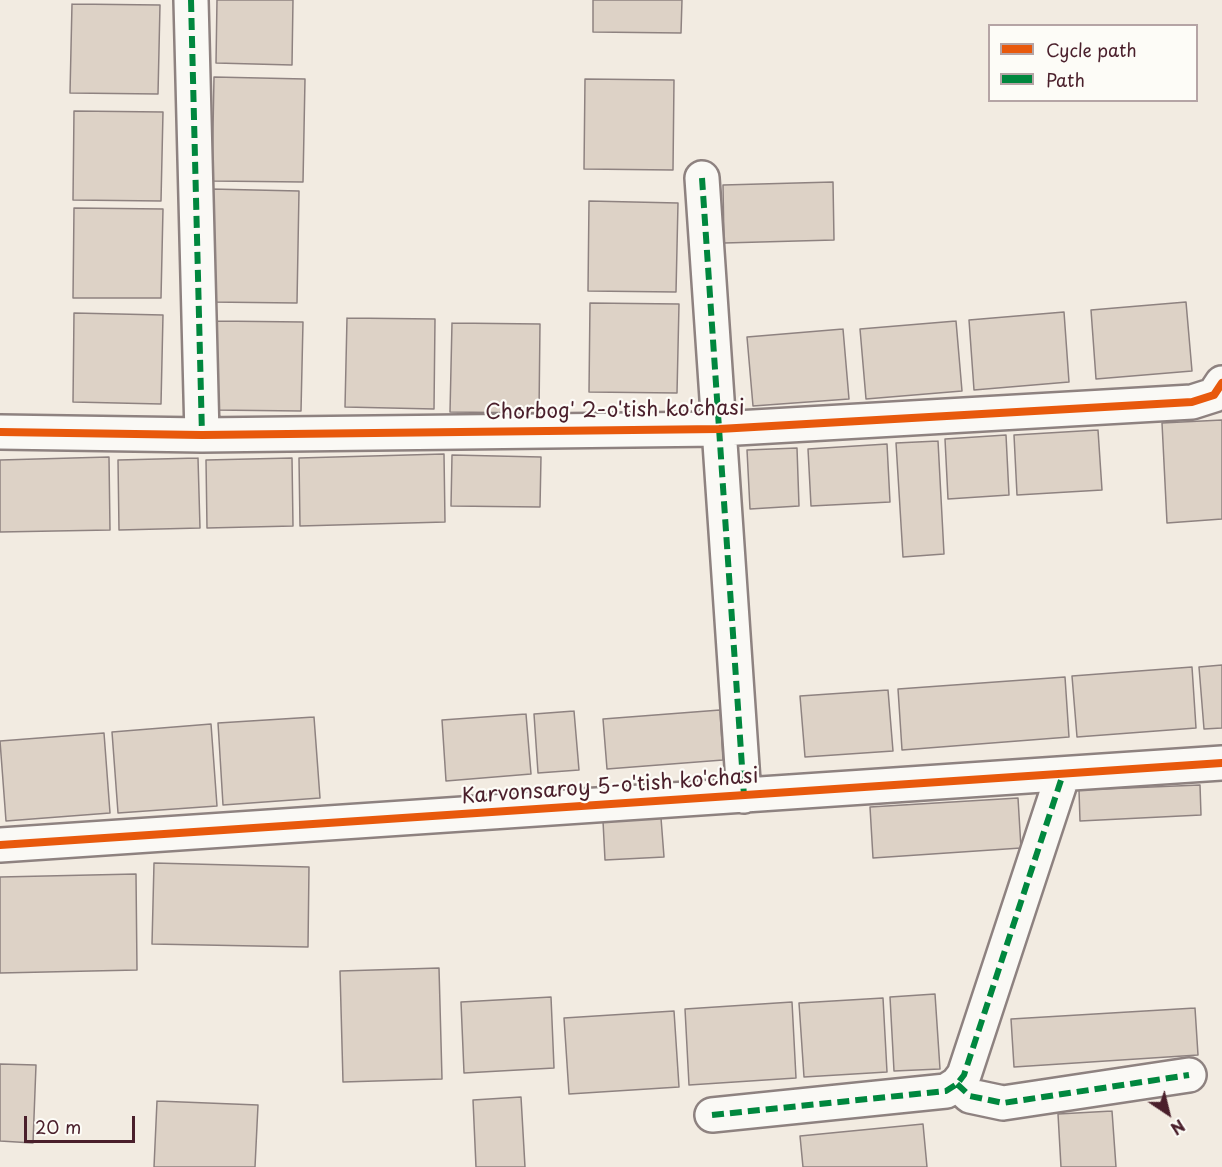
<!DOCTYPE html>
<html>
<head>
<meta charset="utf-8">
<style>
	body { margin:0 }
	#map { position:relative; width:1222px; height:1167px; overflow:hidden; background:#f2ebe1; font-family:"Playpen Sans",sans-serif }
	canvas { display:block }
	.legend { position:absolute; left:988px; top:24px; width:210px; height:78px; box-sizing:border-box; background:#fdfcf7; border:2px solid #b5a4a5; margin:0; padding:8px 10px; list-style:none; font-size:18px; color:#4a1f2b }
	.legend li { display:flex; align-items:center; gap:12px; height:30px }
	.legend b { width:30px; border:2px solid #b5a4a5 }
	.north { position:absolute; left:1138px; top:1083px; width:60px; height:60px; -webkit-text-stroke:4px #fdfcf7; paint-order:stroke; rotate:145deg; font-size:16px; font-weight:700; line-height:24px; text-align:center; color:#4a1f2b }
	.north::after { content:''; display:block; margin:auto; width:21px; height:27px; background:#4a1f2b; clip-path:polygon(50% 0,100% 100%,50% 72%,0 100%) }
	.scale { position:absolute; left:24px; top:1116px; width:111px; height:27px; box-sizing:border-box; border:3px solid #4a1f2b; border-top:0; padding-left:8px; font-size:18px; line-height:21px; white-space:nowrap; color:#4a1f2b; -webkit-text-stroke:4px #fdfcf7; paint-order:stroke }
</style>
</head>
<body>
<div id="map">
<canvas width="1222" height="1167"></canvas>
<ul class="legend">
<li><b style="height:8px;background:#e8590c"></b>Cycle path</li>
<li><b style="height:8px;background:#00873e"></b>Path</li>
</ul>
<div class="north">N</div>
<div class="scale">20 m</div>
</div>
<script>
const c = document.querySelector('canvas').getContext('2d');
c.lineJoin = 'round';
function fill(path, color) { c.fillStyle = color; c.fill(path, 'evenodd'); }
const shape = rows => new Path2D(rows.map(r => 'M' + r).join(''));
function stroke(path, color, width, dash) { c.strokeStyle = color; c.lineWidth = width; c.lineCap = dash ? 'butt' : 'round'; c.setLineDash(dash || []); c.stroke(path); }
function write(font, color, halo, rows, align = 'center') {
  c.font = font + ' "Playpen Sans",sans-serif'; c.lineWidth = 4.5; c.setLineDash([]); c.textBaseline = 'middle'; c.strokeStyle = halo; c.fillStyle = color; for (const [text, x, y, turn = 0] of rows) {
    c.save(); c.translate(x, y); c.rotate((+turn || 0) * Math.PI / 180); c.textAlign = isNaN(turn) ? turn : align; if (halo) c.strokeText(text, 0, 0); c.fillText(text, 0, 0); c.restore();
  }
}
const building = shape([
	[217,0,293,0,292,65,216,63,217,0],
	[593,0,682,0,681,33,593,32,593,0],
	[72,4,160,5,158,94,70,93,72,4],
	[214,77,305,79,303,182,212,181,214,77],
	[585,79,674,80,673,170,584,169,585,79],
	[74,111,163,112,161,201,73,200,74,111],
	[833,182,834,240,724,243,723,185,833,182],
	[211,189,299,191,297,303,209,302,211,189],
	[589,201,678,203,676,292,588,291,589,201],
	[74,208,163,209,161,298,73,298,74,208],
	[1186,302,1192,371,1096,379,1091,310,1186,302],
	[590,303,679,304,677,393,589,392,590,303],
	[1064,312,1069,382,974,390,969,320,1064,312],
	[74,313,163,315,161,404,73,402,74,313],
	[347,318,435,319,434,409,345,407,347,318],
	[215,321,303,322,301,411,213,410,215,321],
	[956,321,962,391,866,399,860,329,956,321],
	[452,323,540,324,539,413,450,412,452,323],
	[843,329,849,399,753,406,747,337,843,329],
	[1222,420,1222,519,1167,523,1162,423,1222,420],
	[1098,430,1102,490,1017,495,1014,435,1098,430],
	[1006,435,1009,495,948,499,945,439,1006,435],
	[938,441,944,554,903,557,896,443,938,441],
	[887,444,890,502,811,506,808,449,887,444],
	[797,448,799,506,750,509,747,450,797,448],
	[444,454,445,522,300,526,299,458,444,454],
	[452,455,541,457,540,507,451,506,452,455],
	[109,457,110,530,0,532,0,460,109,457],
	[198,458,200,528,119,530,118,460,198,458],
	[292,458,293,526,207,528,206,460,292,458],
	[1222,665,1222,728,1204,729,1199,667,1222,665],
	[1192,667,1196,728,1077,737,1072,676,1192,667],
	[1065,677,1069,737,902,750,898,689,1065,677],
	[888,690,893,751,805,757,800,696,888,690],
	[720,710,723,760,607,769,603,719,720,710],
	[574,711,579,770,538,773,534,714,574,711],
	[526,714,531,774,446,781,442,720,526,714],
	[314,717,320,798,223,805,218,723,314,717],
	[211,724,217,806,118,813,112,732,211,724],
	[104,733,110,813,6,821,0,741,104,733],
	[1200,785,1201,815,1080,821,1079,790,1200,785],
	[1018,798,1021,848,873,858,870,807,1018,798],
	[661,818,664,857,605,860,603,821,661,818],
	[154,863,309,867,308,947,152,944,154,863],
	[136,874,137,970,0,973,0,877,136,874],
	[439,968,442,1079,343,1082,340,971,439,968],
	[935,994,940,1069,894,1071,890,997,935,994],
	[551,997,554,1068,464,1073,461,1002,551,997],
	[883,998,887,1072,804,1077,799,1003,883,998],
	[792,1002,796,1078,689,1085,685,1009,792,1002],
	[1195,1008,1198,1055,1014,1067,1011,1019,1195,1008],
	[674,1011,679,1087,569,1094,564,1018,674,1011],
	[0,1064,36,1065,33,1143,0,1141,0,1064],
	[521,1097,525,1167,476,1167,473,1100,521,1097],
	[157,1101,258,1105,255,1167,154,1167,157,1101],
	[1112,1111,1116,1167,1061,1167,1058,1114,1112,1111],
	[923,1124,927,1167,803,1167,800,1136,923,1124]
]);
const minor = shape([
	[191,0,202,435],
	[702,178,744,796],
	[0,432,202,435,719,429,1192,402,1214,395,1222,383],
	[0,845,1222,763],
	[957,1084,970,1096,1003,1103,1189,1075],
	[712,1115,946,1091,957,1084,964,1075,1063,774]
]);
const quiet = shape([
	[191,0,202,435],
	[702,178,744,796],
	[957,1084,970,1096,1003,1103,1189,1075],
	[712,1115,946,1091,957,1084,964,1075,1063,774]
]);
const cycleway = shape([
	[0,432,202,435,719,429,1192,402,1214,395,1222,383],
	[0,845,1222,763]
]);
const streetNames = [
	["Chorbog' 2-o'tish ko'chasi",615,411,-1],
	["Karvonsaroy 5-o'tish ko'chasi",610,787,-4]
];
fill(building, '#ddd2c6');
stroke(building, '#8e8280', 1.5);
stroke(minor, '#8e8280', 38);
stroke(minor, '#faf9f5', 33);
stroke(quiet, '#00873e', 6, [12, 6]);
stroke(cycleway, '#e8590c', 8);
write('21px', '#4a1f2b', '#fdfcf7', streetNames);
</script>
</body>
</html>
